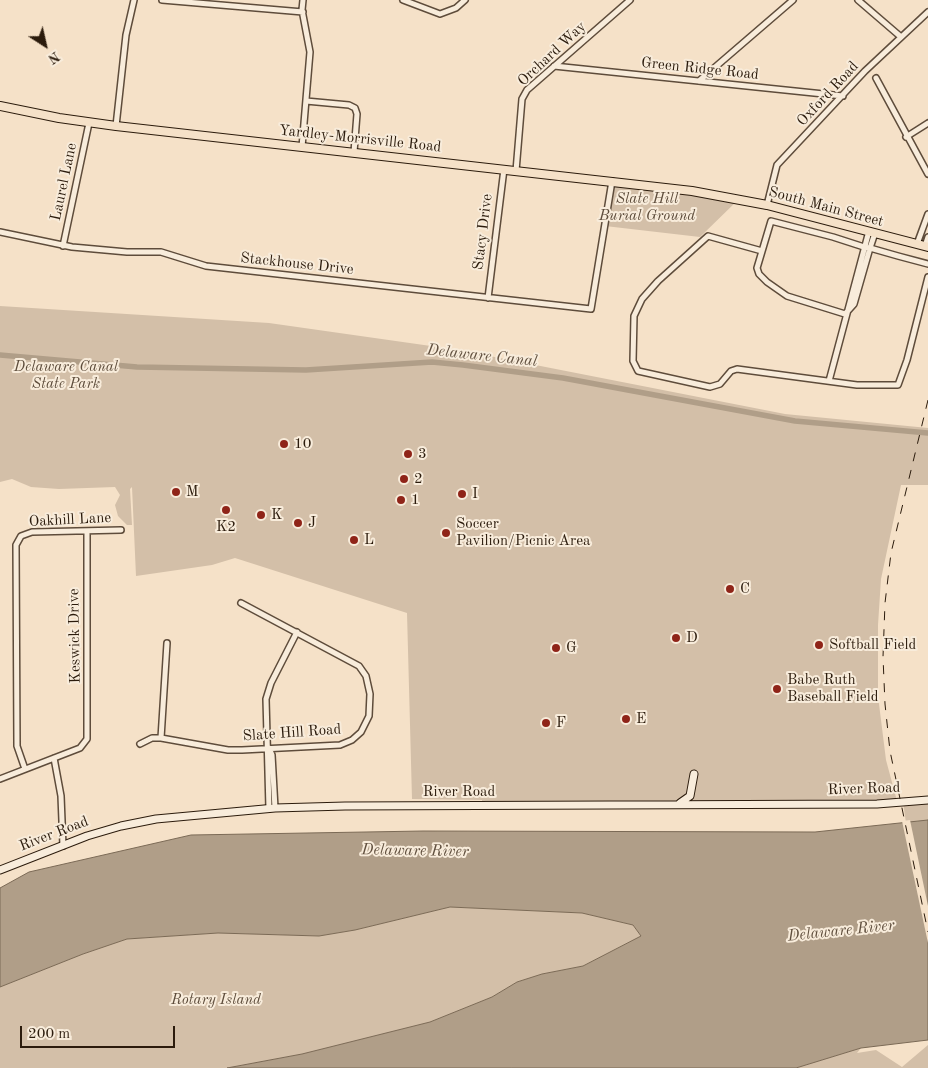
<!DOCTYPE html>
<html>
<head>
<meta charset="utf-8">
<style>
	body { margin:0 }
	#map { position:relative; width:928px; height:1068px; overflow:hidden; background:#f5e1c8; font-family:"Old Standard TT",serif }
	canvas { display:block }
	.north { position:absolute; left:20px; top:20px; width:50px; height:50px; -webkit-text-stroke:4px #f8ecdb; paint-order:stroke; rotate:145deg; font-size:14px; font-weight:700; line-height:20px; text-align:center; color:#2b1b0c }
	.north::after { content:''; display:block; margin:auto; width:18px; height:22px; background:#2b1b0c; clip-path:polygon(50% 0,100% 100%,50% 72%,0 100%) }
	.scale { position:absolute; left:20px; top:1026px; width:155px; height:22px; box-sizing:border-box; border:2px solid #2b1b0c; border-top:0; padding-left:6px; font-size:15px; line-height:18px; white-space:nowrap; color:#2b1b0c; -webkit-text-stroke:4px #f8ecdb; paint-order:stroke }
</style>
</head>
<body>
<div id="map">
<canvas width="928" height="1068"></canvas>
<div class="north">N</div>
<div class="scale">200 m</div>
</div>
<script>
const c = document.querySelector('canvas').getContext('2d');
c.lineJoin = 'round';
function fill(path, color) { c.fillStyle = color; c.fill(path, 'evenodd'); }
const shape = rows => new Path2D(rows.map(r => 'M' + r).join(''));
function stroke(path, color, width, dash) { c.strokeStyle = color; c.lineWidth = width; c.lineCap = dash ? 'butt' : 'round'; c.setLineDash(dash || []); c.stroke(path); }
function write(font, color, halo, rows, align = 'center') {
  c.font = font + ' "Old Standard TT",serif'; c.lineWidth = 4; c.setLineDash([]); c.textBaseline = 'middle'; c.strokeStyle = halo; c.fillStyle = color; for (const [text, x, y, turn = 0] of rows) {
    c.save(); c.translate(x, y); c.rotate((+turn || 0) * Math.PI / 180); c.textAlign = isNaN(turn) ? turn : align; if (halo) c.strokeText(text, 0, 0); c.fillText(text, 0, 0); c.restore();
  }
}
const green = shape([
	[612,181,739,199,700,237,605,226],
	[0,306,269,323,459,350,785,414,928,428,928,485,901,485,881,579,878,625,878,696,886,760,897,801,482,802,482,800,412,799,407,613,235,558,212,565,136,576,132,487,130,489,132,525,127,525,118,516,115,505,120,495,115,487,59,489,31,487,12,479,0,482],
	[928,800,928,820,906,823,903,802],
	[450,907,582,913,633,925,641,936,583,966,542,974,517,982,492,997,430,1022,302,1054,227,1068,0,1068,0,987,83,954,127,939,218,933,319,936,355,930],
	[928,1045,928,1068,796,1068,861,1048,857,1053,876,1050,902,1067]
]);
const water = shape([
	[928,820,928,1040,861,1048,796,1068,227,1068,302,1054,430,1022,492,997,517,982,542,974,583,966,641,936,633,925,582,913,450,907,355,930,319,936,218,933,127,939,83,954,0,987,0,888,29,872,191,835,423,831,815,832,928,820]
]);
const pier = shape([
	[910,820,928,906,928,943,902,821]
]);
const canal = shape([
	[0,355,137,367,306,370,432,362,463,365,563,378,795,421,928,433]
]);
const street = shape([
	[162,0,303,12],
	[403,0,440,14,456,8,465,0],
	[858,0,901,37],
	[554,66,843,96],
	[876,78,928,174],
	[699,81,793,0],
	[306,101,349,105,355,108,357,114,354,152],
	[116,126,126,35,134,0],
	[906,137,928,123],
	[302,147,310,52,302,10,303,0],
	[516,171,522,99,527,90,630,0],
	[767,205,777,165,865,71,928,12],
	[0,232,72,247,127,252,161,252,206,266,591,309,612,181],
	[875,233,870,248,854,304,845,314,787,296,767,282,759,274,757,268,771,221,833,237,864,247,870,248,898,256,928,264],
	[917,244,928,214],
	[63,246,89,123],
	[925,246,928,237],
	[762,251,708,236,658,281,642,299,634,316,633,361,638,371,710,387,720,384,731,371,737,369,857,385,898,385,907,360,928,277],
	[488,298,504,169],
	[829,381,869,231],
	[161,738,167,643],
	[140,744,152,738,161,738,228,750,242,750,340,745,352,740,361,732,369,716,370,694,366,676,359,666,241,603],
	[269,748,272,755,275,808],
	[54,758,61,796,63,846],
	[25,769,17,746,16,545,21,536,32,532,121,530],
	[0,779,80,748,87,739,87,531],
	[269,809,266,699,271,683,297,632]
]);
const secondary = shape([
	[680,803,690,796,694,774],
	[0,870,87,836,121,826,156,819,275,808,345,806,877,804,928,800]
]);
const primary = shape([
	[0,106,59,118,116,126,692,191,767,205,928,247]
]);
const rail = shape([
	[928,400,891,553,885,603,883,657,885,704,890,751,928,932]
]);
const markers = [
	[284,444,5,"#8f2418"],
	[408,454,5,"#8f2418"],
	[404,479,5,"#8f2418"],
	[176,492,5,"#8f2418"],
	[462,494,5,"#8f2418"],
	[401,500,5,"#8f2418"],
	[226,510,5,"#8f2418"],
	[261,515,5,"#8f2418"],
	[298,523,5,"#8f2418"],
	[446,533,5,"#8f2418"],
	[354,540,5,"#8f2418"],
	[730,589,5,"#8f2418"],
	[676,638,5,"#8f2418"],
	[819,645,5,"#8f2418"],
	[556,648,5,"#8f2418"],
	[777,689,5,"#8f2418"],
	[626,719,5,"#8f2418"],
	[546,723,5,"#8f2418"]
];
const streetNames = [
	["Orchard Way",552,54,-43],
	["Green Ridge Road",700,69,6],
	["Oxford Road",828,94,-47],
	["Yardley-Morrisville Road",360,139,6],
	["Laurel Lane",64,182,-78],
	["South Main Street",826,207,15],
	["Stacy Drive",483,232,-83],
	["Stackhouse Drive",297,264,6],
	["Oakhill Lane",70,520,-3],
	["Keswick Drive",75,636,-91],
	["Slate Hill Road",292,733,-4],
	["River Road",864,789,-2],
	["River Road",459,792],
	["River Road",54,834,-21]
];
const parkNames = [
	["Slate Hill",647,199],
	["Burial Ground",647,216],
	["Delaware Canal",66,367],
	["State Park",66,384],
	["Rotary Island",216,1000]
];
const poiNames = [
	["10",294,444],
	["3",418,454],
	["2",414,479],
	["M",186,492],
	["I",472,494],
	["1",411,500],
	["K",271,515],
	["J",308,523],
	["Soccer",456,524],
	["Pavilion/Picnic Area",456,541],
	["K2",226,527,"center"],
	["L",364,540],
	["C",740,589],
	["D",686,638],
	["Softball Field",829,645],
	["G",566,648],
	["Babe Ruth",787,680],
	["Baseball Field",787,697],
	["E",636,719],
	["F",556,723]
];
const waterNames = [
	["Delaware Canal",482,356,6],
	["Delaware River",415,851,1],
	["Delaware River",841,931,-6]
];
fill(green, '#d3bfa8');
fill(water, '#b09e88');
stroke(water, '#7b6a56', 1);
fill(pier, '#f5e1c8');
stroke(canal, '#b09e88', 5.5);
stroke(street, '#5e4c3b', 8);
stroke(secondary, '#2b1b0c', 9);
stroke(primary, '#2b1b0c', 10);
stroke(street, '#f8ecdb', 5);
stroke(secondary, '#f8ecdb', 7);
stroke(primary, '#f5e1c8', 8);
stroke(rail, '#2b1b0c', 1, [9, 9]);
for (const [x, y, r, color] of markers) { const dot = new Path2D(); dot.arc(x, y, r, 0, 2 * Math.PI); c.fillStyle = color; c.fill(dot); stroke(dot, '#f8ecdb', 2); }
write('15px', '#2b1b0c', '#f8ecdb', streetNames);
write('italic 15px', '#5d4c3b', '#f8ecdb', parkNames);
write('15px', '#2b1b0c', '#f8ecdb', poiNames, 'left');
write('italic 16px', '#604f3e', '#f8ecdb', waterNames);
</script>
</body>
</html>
